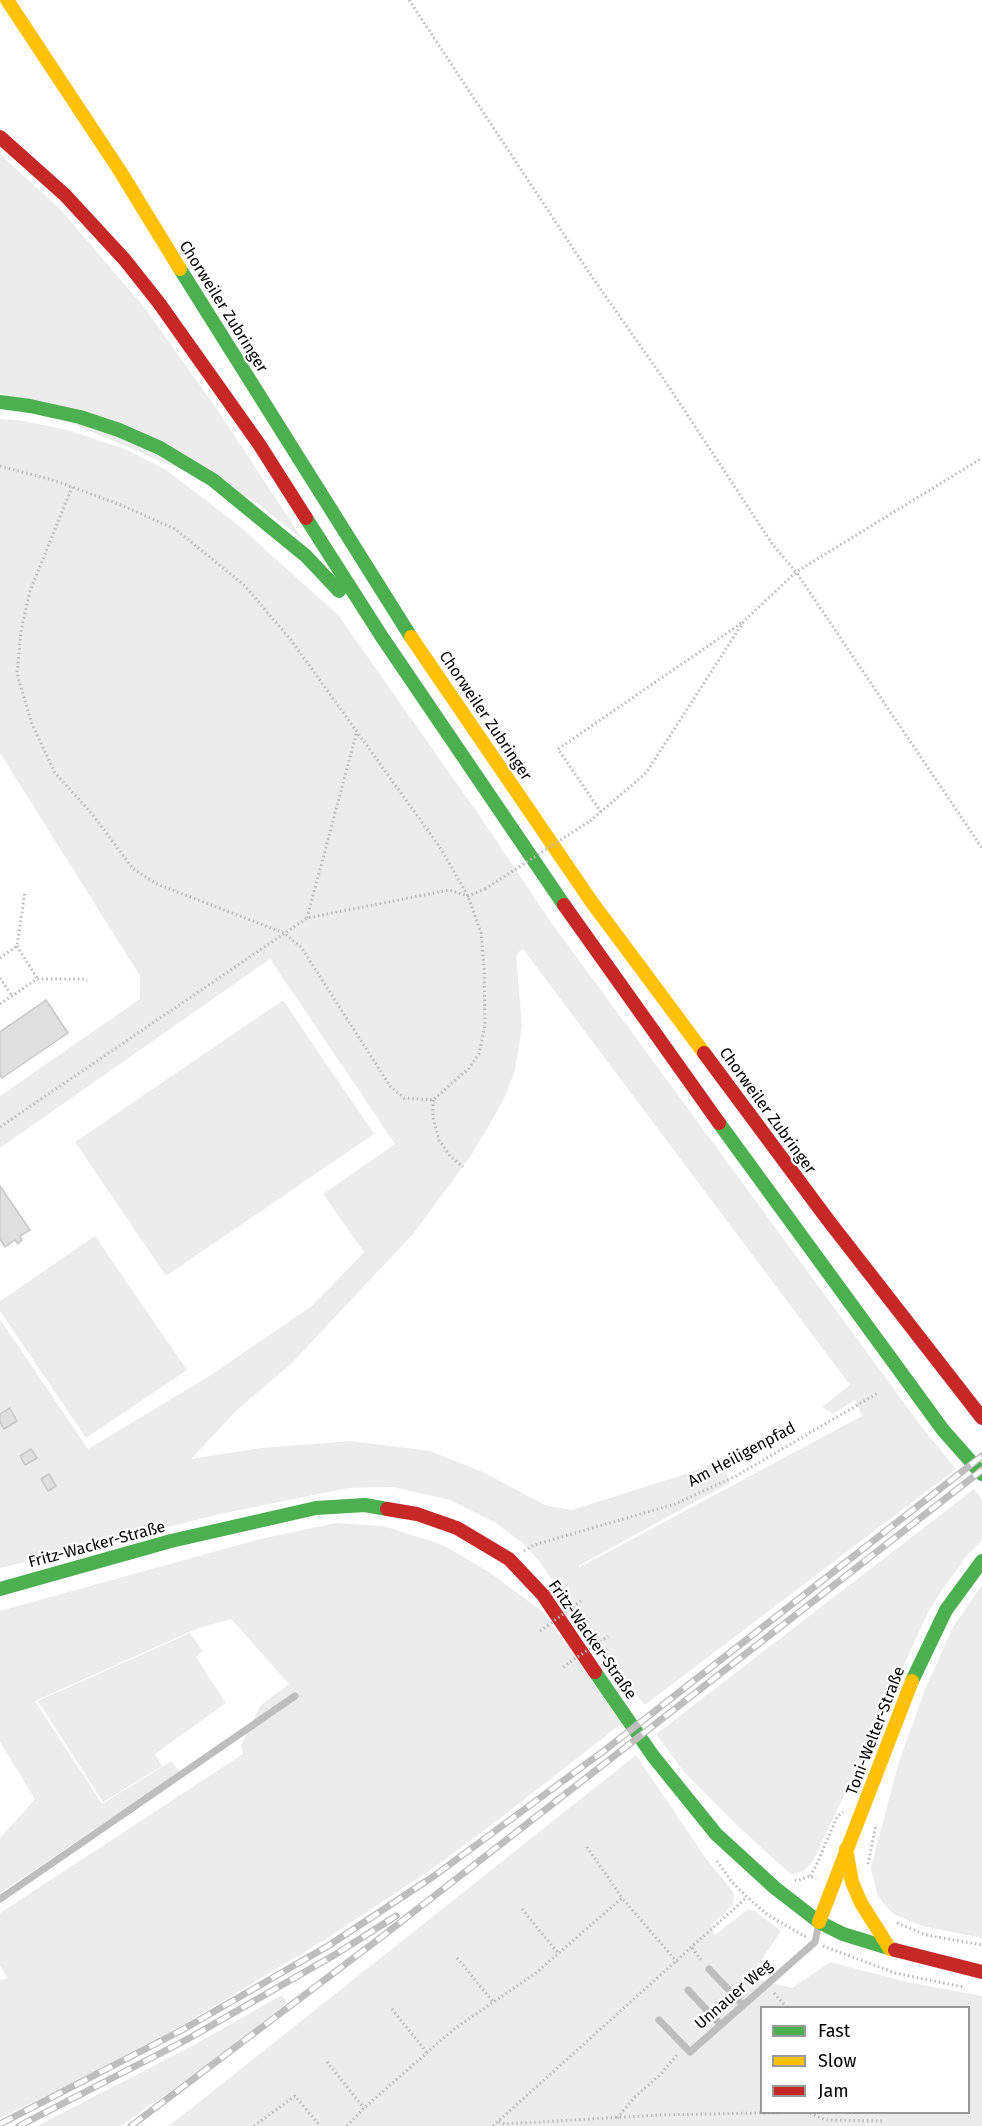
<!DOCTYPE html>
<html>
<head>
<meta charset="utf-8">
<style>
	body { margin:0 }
	#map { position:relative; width:982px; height:2126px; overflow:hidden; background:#fff; font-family:"Fira Sans",sans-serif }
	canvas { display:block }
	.legend { position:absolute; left:760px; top:2006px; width:210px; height:108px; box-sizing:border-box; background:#fff; border:2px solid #999; margin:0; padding:8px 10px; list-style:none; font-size:18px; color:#000 }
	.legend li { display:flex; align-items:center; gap:12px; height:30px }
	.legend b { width:30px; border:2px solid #999 }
</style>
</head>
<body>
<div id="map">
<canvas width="982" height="2126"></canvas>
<ul class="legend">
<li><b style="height:8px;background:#4caf50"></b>Fast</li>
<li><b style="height:8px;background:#ffc107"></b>Slow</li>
<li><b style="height:8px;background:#c62828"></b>Jam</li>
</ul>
</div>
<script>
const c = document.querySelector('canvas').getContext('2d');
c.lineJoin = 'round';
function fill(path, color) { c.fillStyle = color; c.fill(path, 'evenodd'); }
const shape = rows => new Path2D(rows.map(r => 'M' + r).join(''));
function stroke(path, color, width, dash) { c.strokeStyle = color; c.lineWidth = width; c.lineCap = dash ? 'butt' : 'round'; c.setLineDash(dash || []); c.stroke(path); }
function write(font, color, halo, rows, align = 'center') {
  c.font = font + ' "Fira Sans",sans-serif'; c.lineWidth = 4.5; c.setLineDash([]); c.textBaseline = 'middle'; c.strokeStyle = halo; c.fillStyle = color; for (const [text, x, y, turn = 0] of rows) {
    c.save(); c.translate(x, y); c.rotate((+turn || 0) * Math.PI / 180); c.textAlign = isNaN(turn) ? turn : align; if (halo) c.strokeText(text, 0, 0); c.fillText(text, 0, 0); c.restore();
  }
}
const green = shape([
	[0,154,61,210,144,307,219,412,303,540,255,501,0,393],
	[0,419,18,420,68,430,125,449,165,469,238,525,339,616,481,818,553,925,921,1426,956,1469,645,1705,592,1639,539,1561,525,1545,496,1523,450,1500,393,1487,348,1488,220,1514,0,1568,0,1319,88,1449,211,1375,313,1305,364,1252,323,1194,395,1144,270,959,0,1148,0,1096,140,999,140,976,0,753],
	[523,949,850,1385,822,1407,833,1414,855,1400,862,1416,580,1567,580,1569,578,1566,730,1483,722,1459,701,1469,572,1510,545,1505,483,1472,430,1451,350,1441,261,1448,191,1459,238,1409,291,1364,414,1233,472,1154,502,1103,515,1071,522,1026,516,954],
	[283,1000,374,1134,166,1276,75,1142],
	[95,1236,187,1370,86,1438,0,1311,0,1301],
	[974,1489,982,1499,982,1540,962,1561,963,1562,946,1584,928,1612,867,1747,813,1861,802,1872,793,1874,787,1871,741,1829,684,1772,656,1734],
	[336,1523,384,1526,443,1545,489,1572,543,1612,622,1723,498,1820,432,1869,323,1941,181,2026,77,2081,0,2118,0,1980,8,1978,0,1966,0,1913,243,1754,241,1746,260,1706,289,1684,231,1619,196,1629,35,1701,102,1804,171,1761,180,1772,0,1893,0,1838,35,1799,0,1742,0,1611,260,1539],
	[982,1585,982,1938,922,1926,894,1914,886,1907,877,1894,871,1867,899,1761,926,1687,953,1627],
	[190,1633,203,1651,196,1657,226,1703,155,1754,162,1766,103,1802,38,1701],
	[636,1755,705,1857,734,1893,733,1905,711,1925,715,1935,748,1909,755,1911,781,1931,750,1977,792,1988,830,1962,907,1982,982,1996,982,2126,169,2126],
	[762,2008,968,2008,968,2112,762,2112],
	[282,1995,287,2003,199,2071,121,2126,37,2126,192,2046]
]);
const building = shape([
	[46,1000,68,1033,2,1078,0,1075,0,1032,46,1000],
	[0,1186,30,1230,20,1236,22,1240,18,1244,15,1240,5,1247,0,1239,0,1186],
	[10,1408,17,1421,4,1429,0,1422,0,1414,10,1408],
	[31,1449,37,1458,25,1465,20,1456,31,1449],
	[49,1474,56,1486,48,1491,41,1479,49,1474]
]);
const path = shape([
	[409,0,590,274,667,384,773,545,796,572,982,848],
	[0,466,56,481,121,505,175,529,244,585,291,640,439,846,468,896,481,933,484,967,485,1025,479,1054,469,1068,433,1100,404,1098,390,1086,301,947,284,933,157,884,133,869,93,815,55,773,32,724,17,674,21,631,30,591,72,487],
	[601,812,558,749,743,622],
	[590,821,646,773,744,621,796,572,982,458],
	[307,918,357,731],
	[17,946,37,978],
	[0,958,17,946,25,891],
	[0,978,12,996],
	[0,1004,37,979,84,979,87,981],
	[433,1100,433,1118,439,1140,450,1156,463,1167],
	[0,1127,307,918,449,890,468,896,485,889],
	[524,1551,534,1545,675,1504,736,1476,878,1393],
	[587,1847,622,1898],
	[717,1861,732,1882,747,1897,768,1915,806,1937],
	[868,1864,876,1824],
	[810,1876,816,1866,837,1817,843,1812],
	[795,1880,797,1881,810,1876,816,1879],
	[522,1909,558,1953],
	[897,1923,926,1935,982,1945],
	[823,1946,895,1973,963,1987],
	[692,1948,702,1961],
	[457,1958,494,2003],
	[774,1993,787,2008],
	[392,2009,427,2053],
	[327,2062,364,2108],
	[810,2113,825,2120,884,2121],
	[617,2118,635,2097,660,2075,677,2055],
	[499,2121,505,2124,659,2115,810,2112],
	[254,2126,295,2096,320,2126],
	[347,2126,364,2108,454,2029,536,1973,622,1898,677,1962],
	[493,2126,747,1897]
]);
const lane = shape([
	[0,1899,295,1696],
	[709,1969,743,2005],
	[688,1990,721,2025],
	[659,2020,690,2052,815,1942,819,1923]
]);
const fast = shape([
	[180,269,411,637],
	[0,402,30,406,80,417,119,430,160,448,213,480,306,556,339,591],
	[306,518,382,637,564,905],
	[719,1123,943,1430,982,1474],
	[0,1589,171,1541,316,1508,365,1505,387,1509],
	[595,1672,653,1756,716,1834,775,1888,819,1922,843,1934,895,1950],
	[912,1681,946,1610,982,1561]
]);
const slow = shape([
	[7,0,120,171,180,269],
	[411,637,591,901,704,1053],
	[846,1849,852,1882,861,1903,890,1949],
	[819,1922,912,1681]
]);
const jam = shape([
	[0,137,65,195,125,260,159,303,259,444,306,518],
	[564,905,719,1123],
	[704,1053,828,1220,982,1418],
	[387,1509,417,1514,457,1528,509,1559,543,1595,595,1672],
	[895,1950,982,1972]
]);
const rail = shape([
	[0,2124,182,2030,328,1946,434,1876,605,1750,982,1456],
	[19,2126,186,2040,336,1954,396,1916],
	[131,2126,384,1935,982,1470]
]);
const pathBridge = shape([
	[485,889,590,821],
	[540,1631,581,1601],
	[563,1667,608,1636]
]);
const streetNames = [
	["Chorweiler Zubringer",223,307,58],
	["Chorweiler Zubringer",485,716,56],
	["Chorweiler Zubringer",767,1111,54],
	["Am Heiligenpfad",742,1455,-28],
	["Fritz-Wacker-Straße",97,1545,-15],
	["Fritz-Wacker-Straße",592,1640,55],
	["Toni-Welter-Straße",876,1731,-69],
	["Unnauer Weg",734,1995,-41]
];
fill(green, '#ececec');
fill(building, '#dfdfdf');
stroke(building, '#c7c7c7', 1.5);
stroke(path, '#b9b9b9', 3, [1.5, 3]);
stroke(lane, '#bebebe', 7);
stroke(fast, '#4caf50', 14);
stroke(slow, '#ffc107', 14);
stroke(jam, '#c62828', 14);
stroke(rail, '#bebebe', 7);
stroke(rail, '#fff', 4.5, [14]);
stroke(pathBridge, '#b9b9b9', 3, [1.5, 3]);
write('16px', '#000', '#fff', streetNames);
</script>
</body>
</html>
